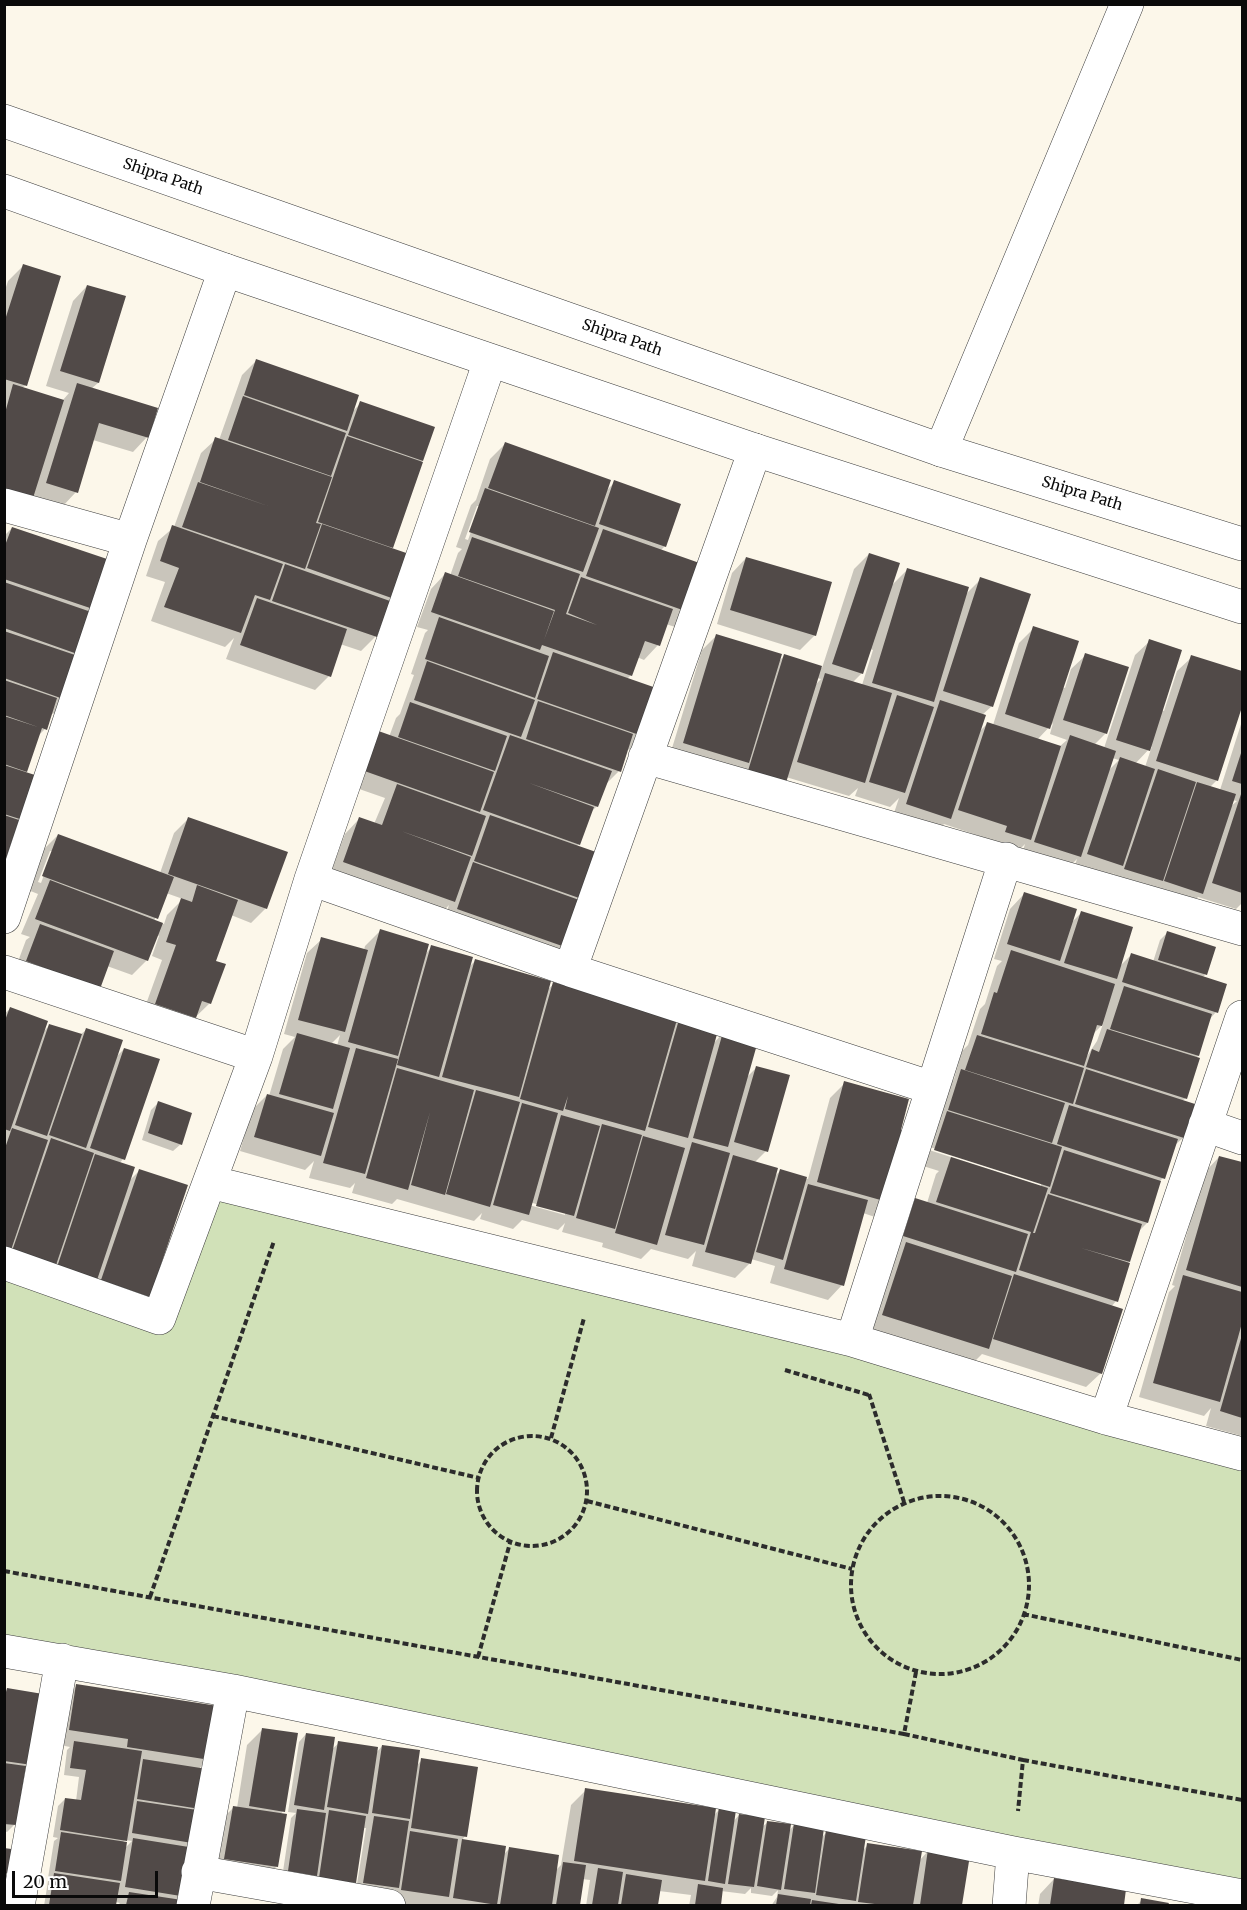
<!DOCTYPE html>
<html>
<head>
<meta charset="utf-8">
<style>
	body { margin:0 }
	#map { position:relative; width:1247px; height:1910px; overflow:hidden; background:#fcf7ea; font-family:Merriweather,serif }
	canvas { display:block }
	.frame { position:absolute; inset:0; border:6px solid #0a0a0a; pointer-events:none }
	.scale { position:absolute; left:12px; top:1871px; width:146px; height:27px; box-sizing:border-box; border:3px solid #0a0a0a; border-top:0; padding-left:8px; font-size:18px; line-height:21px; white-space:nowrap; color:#0a0a0a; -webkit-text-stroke:4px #fff; paint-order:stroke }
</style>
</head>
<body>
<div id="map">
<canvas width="1247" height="1910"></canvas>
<div class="frame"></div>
<div class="scale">20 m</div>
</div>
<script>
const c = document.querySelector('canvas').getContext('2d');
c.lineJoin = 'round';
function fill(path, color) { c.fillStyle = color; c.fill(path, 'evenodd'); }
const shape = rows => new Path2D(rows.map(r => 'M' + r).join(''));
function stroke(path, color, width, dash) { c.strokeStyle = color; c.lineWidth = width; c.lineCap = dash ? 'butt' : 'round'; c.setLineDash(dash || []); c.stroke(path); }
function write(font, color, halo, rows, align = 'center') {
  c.font = font + ' Merriweather,serif'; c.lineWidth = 6; c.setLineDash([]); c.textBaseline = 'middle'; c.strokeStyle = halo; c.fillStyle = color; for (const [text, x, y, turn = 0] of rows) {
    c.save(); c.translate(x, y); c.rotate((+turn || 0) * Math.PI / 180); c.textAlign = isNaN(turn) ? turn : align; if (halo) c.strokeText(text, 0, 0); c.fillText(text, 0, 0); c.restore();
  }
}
const green = shape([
	[210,1182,1242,1454,1242,1896,5,1654,4,1267,159,1318]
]);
const shadow = shape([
	[23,266,26,385,22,388,63,400,69,393,46,386,73,301,87,286,98,383,91,389,147,437,133,452,93,440,76,492,62,507,4,508,4,293,8,281],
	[256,361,353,411,361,403,433,428,392,547,389,549,413,557,383,615,375,637,361,651,340,644,329,676,315,690,226,659,234,638,225,647,151,621,165,582,146,576,158,541,174,527,201,453,216,439,219,440,242,375],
	[505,444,605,492,615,482,665,546,660,551,706,567,675,627,666,624,658,645,644,660,637,657,631,675,627,679,644,736,630,750,627,749,619,771,604,786,597,806,590,813,579,844,576,847,578,898,575,900,564,946,549,961,443,924,449,905,439,916,329,877,345,834,359,819,374,824,385,798,342,783,389,737,396,718,400,714,414,675,411,674,425,633,428,630,417,627,431,589,445,574,450,576,458,553,462,549,456,547,471,505,476,500,490,459],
	[477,506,480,506,468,540,465,539],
	[12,528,91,609,87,613,68,700,53,714,50,713,45,729,37,737,25,774,22,819,16,825,4,858,4,536],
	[869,554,890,587,907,570,966,594,981,579,992,706,982,715,979,732,987,724,993,725,1019,643,1034,628,1062,687,1065,688,1071,669,1086,655,1106,733,1094,745,1104,748,1135,655,1150,641,1161,710,1164,711,1177,671,1192,657,1242,673,1242,702,1217,780,1210,787,1220,790,1242,721,1242,903,1236,909,1198,897,1187,908,1110,883,1114,873,1107,879,1074,868,1077,859,1065,871,1021,857,1025,844,1015,854,994,841,944,824,935,833,892,819,899,798,890,807,855,796,858,788,849,796,786,777,669,758,702,650,717,635,778,662,784,656,822,668,854,569],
	[870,649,873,650,862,685,853,682,862,673],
	[817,678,821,679,814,686],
	[1053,723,1050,734,1067,740,1059,747,1037,740],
	[1152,746,1145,767,1135,764],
	[1112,758,1119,760,1108,771],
	[1232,800,1237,801,1229,808],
	[746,558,815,635,800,650,717,624,732,573],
	[189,818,266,908,251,923,231,915,214,962,210,1003,180,1032,141,1018,162,960,152,956,159,936,157,935,147,960,132,975,107,966,13,975,26,940,30,937,21,934,38,894,28,890,43,850,58,835,160,873,174,833],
	[50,851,53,851,41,883,38,882],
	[166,893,183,899,167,915,164,924,154,921],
	[1024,894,1071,923,1081,913,1119,967,1131,955,1153,962,1160,940,1167,933,1205,975,1203,977,1216,1012,1209,1020,1198,1056,1195,1059,1186,1098,1182,1101,1183,1138,1174,1146,1163,1178,1159,1182,1147,1223,1138,1232,1116,1301,1111,1307,1101,1373,1086,1387,982,1354,973,1363,869,1330,901,1214,916,1200,927,1203,936,1174,939,1171,920,1165,947,1086,954,1079,962,1051,968,1045,980,1009,985,1004,997,966,1002,961,994,959,1010,909],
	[1103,1024,1097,1041,1085,1059,1093,1034],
	[927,1146,1041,1183,1041,1186,926,1149],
	[380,931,425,954,432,947,469,967,475,961,547,990,554,984,681,1017,713,1044,723,1033,747,1077,756,1068,766,1151,754,1163,773,1178,780,1171,808,1179,830,1098,845,1083,907,1100,875,1217,863,1213,842,1285,828,1300,770,1283,775,1266,751,1259,749,1264,735,1278,692,1266,696,1251,688,1259,651,1249,641,1259,602,1247,603,1243,562,1232,565,1223,558,1230,522,1220,513,1229,480,1219,482,1213,474,1221,397,1199,392,1204,352,1193,355,1183,350,1188,309,1178,314,1161,305,1170,240,1151,252,1110,267,1095,269,1096,283,1049,295,1037,284,1034,307,953,322,939,364,950,365,946],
	[340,1035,337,1046,331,1044],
	[529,1202,565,1212,565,1215,529,1205],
	[10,1009,41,1034,50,1025,80,1035,86,1030,114,1059,124,1049,123,1159,119,1164,129,1181,140,1170,149,1296,134,1311,4,1267,4,1014],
	[158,1103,181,1144,173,1151,142,1140,151,1110],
	[1219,1157,1242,1164,1242,1436,1206,1426,1211,1408,1204,1416,1139,1397,1169,1292,1175,1286,1172,1285,1205,1172],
	[77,1686,208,1759,199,1769,205,1770,180,1906,117,1906,120,1903,115,1902,115,1906,44,1906,48,1881,51,1878,48,1878,54,1841,58,1838,53,1837,58,1806,65,1799,76,1801,79,1777,64,1775,67,1750,70,1747,55,1744,62,1700],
	[125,1840,132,1841,124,1849,122,1843],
	[7,1690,30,1764,24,1771,14,1825,7,1832,4,1831,4,1692],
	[262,1730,283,1811,280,1815,277,1866,262,1881,210,1873,219,1822,233,1808,237,1808,247,1745],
	[306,1734,331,1750,339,1743,376,1753,382,1746,416,1766,422,1760,465,1836,462,1840,504,1847,503,1855,509,1849,555,1871,561,1865,571,1805,586,1790,714,1815,720,1809,733,1822,739,1815,761,1828,768,1822,789,1831,794,1825,821,1838,827,1832,863,1850,868,1845,919,1861,929,1850,968,1856,961,1906,771,1906,777,1897,778,1890,772,1896,751,1893,751,1888,745,1894,721,1891,719,1906,689,1906,691,1895,659,1891,656,1906,586,1906,590,1880,582,1879,578,1906,440,1906,440,1904,394,1906,356,1890,366,1828,362,1828,354,1883,347,1890,282,1878,291,1818,296,1813,288,1812,299,1742],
	[1054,1879,1125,1890,1123,1906,1038,1906,1040,1894],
	[1142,1900,1167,1904,1167,1906,1136,1906]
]);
const building = shape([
	[23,264,61,276,27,386,4,379,4,323],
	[87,285,126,296,99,383,60,371],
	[256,359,359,395,347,431,244,395],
	[77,383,158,408,149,438,99,423,78,493,46,483],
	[13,384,64,400,33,498,5,490,5,413],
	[243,396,346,433,331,476,228,440],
	[360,401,435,427,423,461,348,435],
	[347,436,423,462,393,548,318,522],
	[215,437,332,477,316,523,321,524,305,569,182,527,198,482,268,506,200,482],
	[505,442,611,480,595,526,488,488],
	[614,480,681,504,666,547,599,524],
	[485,488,599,528,583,572,469,532],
	[322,524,415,556,400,601,307,568],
	[172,525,283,564,270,600,255,595,241,633,164,607,179,568,160,561],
	[12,527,110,560,93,609,4,579,4,548],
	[603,529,708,566,691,613,586,576],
	[472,537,580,574,566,614,597,625,568,613,581,577,673,609,660,646,645,641,632,676,542,645,540,650,431,612,445,572,554,611,544,640,555,610,458,576],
	[869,553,900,563,863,674,832,664],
	[746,557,832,582,816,636,730,610],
	[285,564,390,601,377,637,272,601],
	[907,568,969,587,934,702,872,683],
	[980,577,1031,594,993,707,943,691],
	[4,582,97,614,83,656,4,628],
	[257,598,347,629,331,677,240,645],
	[439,617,549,656,535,698,425,659],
	[1033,626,1079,641,1050,729,1005,714],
	[4,631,84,658,69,701,4,678],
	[716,634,782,654,749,763,683,743],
	[1149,639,1182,650,1150,751,1116,740],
	[553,652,662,690,645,737,537,699],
	[1085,653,1129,667,1107,734,1063,720],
	[784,654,822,666,785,786,747,774],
	[1191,655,1242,671,1242,707,1218,781,1156,761],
	[427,661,535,700,521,737,414,700],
	[825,673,892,693,865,783,797,762],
	[4,680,57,698,47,730,42,728,27,772,4,764,4,716,38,727,4,715],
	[897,695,934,707,905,793,869,782],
	[940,700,986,715,951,819,906,804],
	[538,701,633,734,621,772,526,739],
	[410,702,507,736,495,771,398,737],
	[987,722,1061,746,1031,840,1005,832,1007,826,958,810],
	[370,728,494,772,480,812,356,768],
	[510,735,612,771,598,807,529,783,594,807,580,845,483,810],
	[1070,735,1116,751,1081,857,1034,842],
	[1242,750,1242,784,1232,781],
	[1120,757,1155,769,1123,866,1087,854],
	[4,765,38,776,23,820,4,814],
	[1158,769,1196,782,1163,881,1124,869],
	[1197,782,1236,794,1203,894,1164,881],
	[397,784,486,816,472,856,401,831,471,857,455,902,343,862,359,817,382,825],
	[1242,791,1242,893,1212,883],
	[4,815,19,820,5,862,4,861],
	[490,815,596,852,579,898,474,861],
	[188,817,288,852,267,909,168,874],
	[58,834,174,877,158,919,42,876],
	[473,862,582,901,565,947,457,909],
	[50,880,163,923,148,961,35,919],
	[197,885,238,900,216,961,226,964,211,1004,202,1001,196,1018,155,1004,176,945,166,942,181,898,192,902],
	[1024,892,1077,909,1060,961,1007,944],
	[1081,911,1133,927,1117,979,1064,963],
	[40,924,114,951,100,989,26,961],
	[380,929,429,944,398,1056,348,1042],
	[1167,931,1216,947,1207,975,1158,960],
	[321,937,368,950,345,1032,298,1020],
	[431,945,473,957,439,1077,397,1065],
	[1011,950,1115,984,1102,1026,1097,1025,1084,1066,981,1034,994,992,997,993],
	[1131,953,1227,984,1218,1013,1122,982],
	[475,959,551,981,519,1097,442,1077],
	[553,982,678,1016,645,1131,565,1109,568,1096,563,1111,520,1099],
	[1124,986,1212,1014,1199,1056,1110,1029],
	[10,1007,48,1021,10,1131,4,1129,4,1023],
	[680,1016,719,1027,688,1138,648,1127],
	[49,1024,82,1034,47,1136,15,1125],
	[86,1028,123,1040,86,1148,49,1135],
	[1107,1029,1200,1058,1187,1099,1086,1067,1092,1049,1099,1052],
	[723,1032,758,1041,728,1147,693,1138],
	[297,1033,350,1048,333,1109,279,1094],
	[977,1035,1084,1068,1073,1104,965,1070],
	[124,1048,160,1059,125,1160,90,1148],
	[356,1048,398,1059,365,1174,323,1163],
	[756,1066,790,1075,768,1152,734,1142],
	[397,1068,474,1090,445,1195,411,1185,430,1112,408,1190,366,1178],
	[961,1069,1065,1103,1052,1143,948,1110],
	[1086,1069,1195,1104,1184,1138,1075,1104],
	[844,1081,909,1099,901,1130,911,1133,891,1203,817,1182],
	[476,1090,520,1102,490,1207,446,1194],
	[267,1094,334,1113,321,1156,254,1137],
	[158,1101,192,1113,182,1145,148,1133],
	[522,1103,558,1113,529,1215,493,1205],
	[1069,1105,1178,1139,1165,1179,1057,1144],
	[947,1111,1062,1147,1050,1187,934,1150],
	[561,1115,600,1126,574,1216,536,1206],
	[602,1124,642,1135,615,1229,576,1218],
	[12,1128,48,1140,11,1250,4,1248,4,1151],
	[643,1136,685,1148,657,1245,615,1233],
	[51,1138,94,1153,56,1265,12,1251],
	[692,1142,730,1153,704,1245,665,1235],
	[1064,1150,1161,1181,1148,1223,1050,1193],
	[95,1154,135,1167,96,1283,56,1270],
	[733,1155,778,1168,751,1264,705,1252],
	[1219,1156,1242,1162,1242,1287,1186,1270],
	[951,1157,1048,1188,1033,1233,1035,1233,1048,1194,1142,1224,1130,1262,1081,1248,1130,1263,1118,1302,1019,1270,1031,1232,936,1202],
	[139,1169,188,1185,150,1297,101,1280],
	[780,1169,807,1177,783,1260,756,1252],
	[808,1184,868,1200,844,1286,784,1269],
	[915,1198,1028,1234,1016,1272,903,1236],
	[906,1242,1012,1276,989,1349,882,1315],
	[1014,1274,1123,1309,1102,1374,993,1339],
	[1183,1275,1242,1292,1242,1323,1220,1402,1153,1383],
	[1242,1335,1242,1418,1220,1411],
	[76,1684,218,1706,210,1760,127,1747,128,1739,69,1730],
	[7,1688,43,1694,32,1765,4,1761,4,1700],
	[262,1728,298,1733,285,1812,249,1806],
	[306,1733,335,1737,324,1810,294,1805],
	[74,1741,142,1751,127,1841,60,1830,65,1798,81,1800,86,1770,70,1768],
	[338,1741,378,1747,368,1814,327,1807],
	[382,1745,420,1750,410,1819,372,1813],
	[421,1758,478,1767,467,1837,411,1828],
	[143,1759,207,1769,200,1809,137,1799],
	[4,1763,26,1766,16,1825,4,1824],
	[585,1788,716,1808,705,1881,574,1861],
	[137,1801,204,1811,198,1844,132,1833],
	[233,1806,287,1814,278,1867,224,1859],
	[719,1807,736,1810,725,1884,708,1881],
	[297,1809,326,1813,317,1876,288,1871],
	[329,1810,366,1816,356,1883,319,1878],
	[739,1814,765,1817,754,1887,728,1884],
	[374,1816,409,1821,399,1888,363,1883],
	[767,1821,791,1824,781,1890,757,1886],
	[794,1823,824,1828,815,1893,784,1889],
	[826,1830,866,1836,856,1901,816,1895],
	[410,1831,458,1839,449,1897,401,1890],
	[61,1832,127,1842,121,1881,55,1871],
	[133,1838,195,1848,187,1897,125,1887],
	[462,1839,506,1846,497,1905,453,1898],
	[867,1843,922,1851,913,1905,883,1905,858,1902],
	[509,1847,559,1855,552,1905,500,1905],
	[4,1848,19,1850,15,1875,4,1873],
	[928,1849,970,1855,962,1905,920,1905],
	[563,1862,586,1865,580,1905,556,1905],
	[598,1868,623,1872,618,1905,592,1905],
	[54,1873,120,1883,116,1905,49,1905],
	[626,1874,662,1880,658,1905,621,1905],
	[1054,1878,1126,1889,1124,1905,1050,1905],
	[698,1884,723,1888,721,1905,695,1905],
	[129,1892,182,1900,182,1905,126,1905],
	[778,1894,811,1899,810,1905,776,1905],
	[1141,1898,1169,1903,1168,1905,1140,1905],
	[812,1900,839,1904,839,1905,811,1905]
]);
const path = shape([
	[785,1370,869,1395],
	[869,1394,904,1502],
	[213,1416,479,1478],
	'477 1491a55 55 0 1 1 110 0a55 55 0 1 1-110 0Z',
	[551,1438,584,1318],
	'851 1585a89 89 0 1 1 178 0a89 89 0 1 1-178 0Z',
	[587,1501,852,1569],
	[4,1571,904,1734],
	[150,1597,274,1241],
	[1023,1614,1242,1660],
	[478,1657,510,1543],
	[916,1672,904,1734,1023,1760,1018,1811],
	[1023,1760,1242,1800]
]);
const minor = shape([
	[941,450,1127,4],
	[4,505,130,540],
	[645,757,1242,929],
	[311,879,570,970,932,1088],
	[4,917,130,540,225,270],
	[570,970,755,450],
	[4,972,256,1056],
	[1205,1125,1242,1138],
	[210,1182,852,1340,1106,1418,1242,1454],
	[4,1263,159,1318,256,1056,311,879,490,361],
	[852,1340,1006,859],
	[1106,1418,1242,1017],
	[4,1651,233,1691,1013,1853,1242,1896],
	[198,1872,389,1906],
	[18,1906,62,1660],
	[193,1906,233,1691],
	[1009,1906,1013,1853]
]);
const tertiary = shape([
	[4,121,941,450,1242,544],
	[4,191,225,270,755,450,1242,607]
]);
const streetNames = [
	["Shipra Path",163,177,19],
	["Shipra Path",622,338,19],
	["Shipra Path",1082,494,17]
];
fill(green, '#d1e1b8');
fill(shadow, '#0003');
fill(building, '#514a48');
stroke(minor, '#3d3d3d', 34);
stroke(tertiary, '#3d3d3d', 34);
stroke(path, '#2c2c2c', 4, [6, 3]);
stroke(minor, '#fff', 33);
stroke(tertiary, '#fff', 33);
write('15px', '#0a0a0a', '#fff', streetNames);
</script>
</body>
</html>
